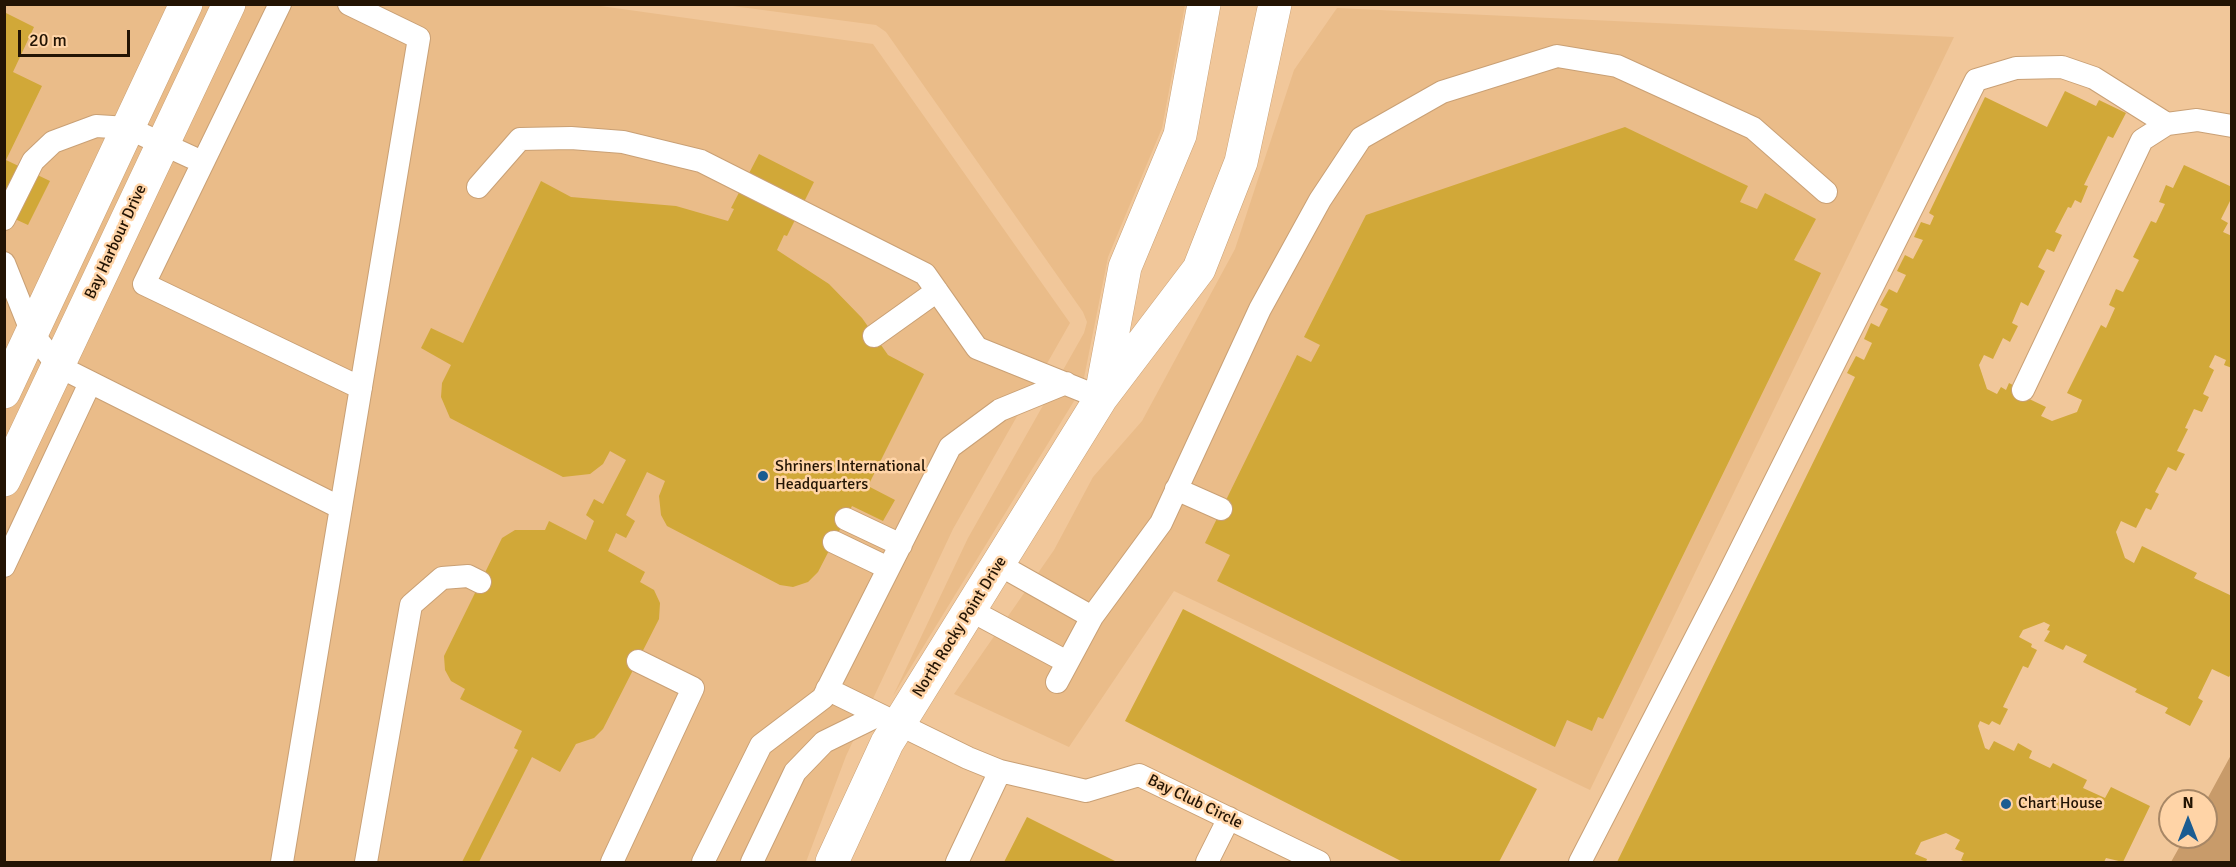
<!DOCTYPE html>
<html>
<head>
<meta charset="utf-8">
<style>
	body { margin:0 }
	#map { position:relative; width:2236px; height:867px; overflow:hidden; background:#f1c79a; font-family:Signika,sans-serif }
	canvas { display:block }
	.frame { position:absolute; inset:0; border:6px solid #231404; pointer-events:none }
	.north { position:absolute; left:2158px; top:789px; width:60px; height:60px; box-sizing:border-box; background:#ffd4a7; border:2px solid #a78766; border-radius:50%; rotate:0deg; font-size:16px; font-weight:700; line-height:24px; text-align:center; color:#231404 }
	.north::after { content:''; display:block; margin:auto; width:21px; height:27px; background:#1b5c91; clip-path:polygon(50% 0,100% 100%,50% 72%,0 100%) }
	.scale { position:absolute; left:18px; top:30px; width:112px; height:27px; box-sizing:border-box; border:3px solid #231404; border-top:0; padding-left:8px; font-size:18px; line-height:21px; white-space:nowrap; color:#231404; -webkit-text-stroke:4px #ffd4a7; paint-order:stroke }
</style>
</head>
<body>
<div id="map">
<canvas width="2236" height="867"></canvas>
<div class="frame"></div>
<div class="north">N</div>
<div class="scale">20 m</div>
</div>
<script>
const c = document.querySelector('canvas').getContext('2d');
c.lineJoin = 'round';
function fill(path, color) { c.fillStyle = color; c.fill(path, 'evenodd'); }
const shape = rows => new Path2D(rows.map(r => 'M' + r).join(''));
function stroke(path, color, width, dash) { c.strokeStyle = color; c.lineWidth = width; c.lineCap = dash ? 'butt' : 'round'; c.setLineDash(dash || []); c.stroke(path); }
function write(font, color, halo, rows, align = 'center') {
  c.font = font + ' Signika,sans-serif'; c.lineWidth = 5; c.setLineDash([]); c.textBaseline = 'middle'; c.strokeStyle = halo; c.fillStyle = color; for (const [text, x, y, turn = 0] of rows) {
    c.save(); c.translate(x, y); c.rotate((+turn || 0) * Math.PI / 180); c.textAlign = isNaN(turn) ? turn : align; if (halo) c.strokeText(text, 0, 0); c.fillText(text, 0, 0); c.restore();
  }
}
const built = shape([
	[586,4,873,44,1070,323,953,529,846,756,806,862,5,862,4,5],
	[725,5,1185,5,1162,128,1108,257,1082,388,893,696,968,538,1084,333,1087,322,1083,312,886,32,876,25],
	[1337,8,1954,37,1590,790,1174,591,1069,747,954,694,1054,550,1093,477,1142,421,1235,249,1294,70]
]);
const green = shape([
	[2231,755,2231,862,2171,862,2185,837,2206,837,2206,801]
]);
const building = shape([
	[4,12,34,27,13,72,42,86,6,160,50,181,28,225,4,214],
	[2065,91,2096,106,2099,100,2126,113,2113,138,2108,136,2084,185,2088,186,2081,203,2075,200,2071,208,2068,207,2055,232,2062,235,2054,252,2047,249,2038,267,2045,271,2028,306,2021,302,2012,323,2018,326,2010,342,2003,338,1993,359,1984,355,1979,365,1987,389,1997,394,2001,387,2006,390,2009,383,2026,392,2023,396,2046,407,2041,416,2052,421,2077,412,2082,400,2067,393,2101,325,2106,328,2115,308,2109,305,2116,289,2123,292,2139,260,2133,257,2151,221,2156,223,2165,204,2159,202,2166,185,2173,188,2184,165,2232,187,2232,197,2221,219,2228,223,2223,232,2232,236,2232,368,2224,365,2226,360,2215,355,2209,367,2214,370,2203,394,2209,397,2202,412,2194,409,2185,428,2188,429,2177,451,2185,454,2176,471,2168,467,2155,492,2159,494,2151,510,2146,508,2136,528,2121,521,2116,532,2125,558,2134,563,2142,546,2197,573,2194,578,2232,596,2232,672,2229,677,2212,669,2198,698,2203,701,2190,726,2165,713,2168,708,2135,692,2137,689,2083,662,2087,655,2066,645,2063,650,2044,641,2050,631,2047,630,2050,625,2044,622,2023,630,2019,637,2032,644,2031,647,2037,650,2028,668,2023,666,2003,707,2008,709,2000,725,1992,721,1989,725,1980,721,1978,726,1985,748,1989,750,1994,741,2014,751,2018,743,2032,751,2029,758,2050,768,2053,763,2087,780,2083,788,2105,798,2111,787,2150,806,2123,862,2106,858,2104,862,1966,862,1961,860,1964,853,1955,849,1960,840,1946,833,1921,842,1915,854,1927,859,1926,862,1617,862,1855,377,1847,373,1856,356,1864,360,1872,343,1864,339,1871,323,1879,327,1888,309,1880,305,1889,289,1897,293,1906,275,1897,271,1905,255,1913,259,1923,240,1914,237,1921,222,1930,225,1934,216,1929,213,1985,97,2047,127],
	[1625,127,1748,186,1740,202,1757,209,1765,193,1816,219,1794,260,1821,273,1603,719,1598,717,1592,731,1567,720,1555,747,1217,581,1230,555,1205,543,1297,355,1311,362,1320,345,1304,337,1366,215],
	[759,154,814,182,787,236,784,235,777,250,829,284,862,318,888,355,924,374,868,486,895,500,883,521,852,506,818,572,808,582,793,587,780,585,667,526,661,515,659,496,665,481,647,472,626,515,635,521,626,538,616,533,608,551,645,572,640,582,654,590,660,603,659,619,603,729,594,738,576,744,560,772,532,757,479,862,462,862,518,750,514,748,522,731,460,699,465,689,451,681,445,670,444,656,502,538,515,530,545,530,549,521,586,540,594,521,586,515,594,499,603,504,626,460,610,451,603,464,590,474,563,477,450,418,441,397,442,383,451,365,421,348,431,328,463,343,541,181,571,197,676,206,728,221,734,209,731,208],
	[1183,609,1537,789,1499,862,1403,862,1125,721],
	[1027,817,1117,862,1004,862]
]);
const lane = shape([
	[280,4,144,284,361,388],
	[478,187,520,139,571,138,623,142,701,161,925,274,977,348,1101,398],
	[4,219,33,161,53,142,96,126,128,128,202,162],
	[4,263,32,333,58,366,341,508],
	[874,336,937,291],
	[2023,390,2142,140,2167,124,2197,120,2232,126],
	[1176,489,1221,509],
	[846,519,901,545],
	[834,542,888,568],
	[998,564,1092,617],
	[4,566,90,383],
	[970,610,1067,662],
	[1057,682,1092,617,1161,523,1260,309,1320,200,1361,138,1442,92,1557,56,1617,66,1753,128,1826,192],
	[827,689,968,758,1000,771,1086,791,1139,775,1319,862],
	[282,862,419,38,349,4],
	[366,862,411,605,442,578,468,576,480,582],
	[612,862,693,688,638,661],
	[703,862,761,745,823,698,950,447,1000,410,1066,383],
	[752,862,795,772,824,742,879,715],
	[957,862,1000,771],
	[1207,862,1229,818],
	[1580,862,1724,583,1976,80,2016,68,2062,67,2094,78,2167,124]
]);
const street = shape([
	[1102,390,1125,267,1180,135,1204,4],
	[4,392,186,4],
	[4,480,229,4],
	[832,862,887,743,1101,398,1199,269,1241,162,1275,4]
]);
const markers = [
	[763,476,6,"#1b5c91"],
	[2006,804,6,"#1b5c91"]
];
const streetNames = [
	["Bay Harbour Drive",116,242,-65],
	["North Rocky Point Drive",960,627,-58],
	["Bay Club Circle",1195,802,26]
];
const poiNames = [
	["Shriners International",775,467],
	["Headquarters",775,485],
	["Chart House",2018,804]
];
fill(built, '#eabc89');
fill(green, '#c89b6a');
fill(building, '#d1a838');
stroke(lane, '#c9a075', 24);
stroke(street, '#c9a075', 34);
stroke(lane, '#fff', 22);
stroke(street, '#fff', 33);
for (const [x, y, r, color] of markers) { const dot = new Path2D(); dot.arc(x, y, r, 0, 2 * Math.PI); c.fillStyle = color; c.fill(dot); stroke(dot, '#ffd4a7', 2); }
write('16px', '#231404', '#ffd4a7', streetNames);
write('16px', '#231404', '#ffd4a7', poiNames, 'left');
</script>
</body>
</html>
